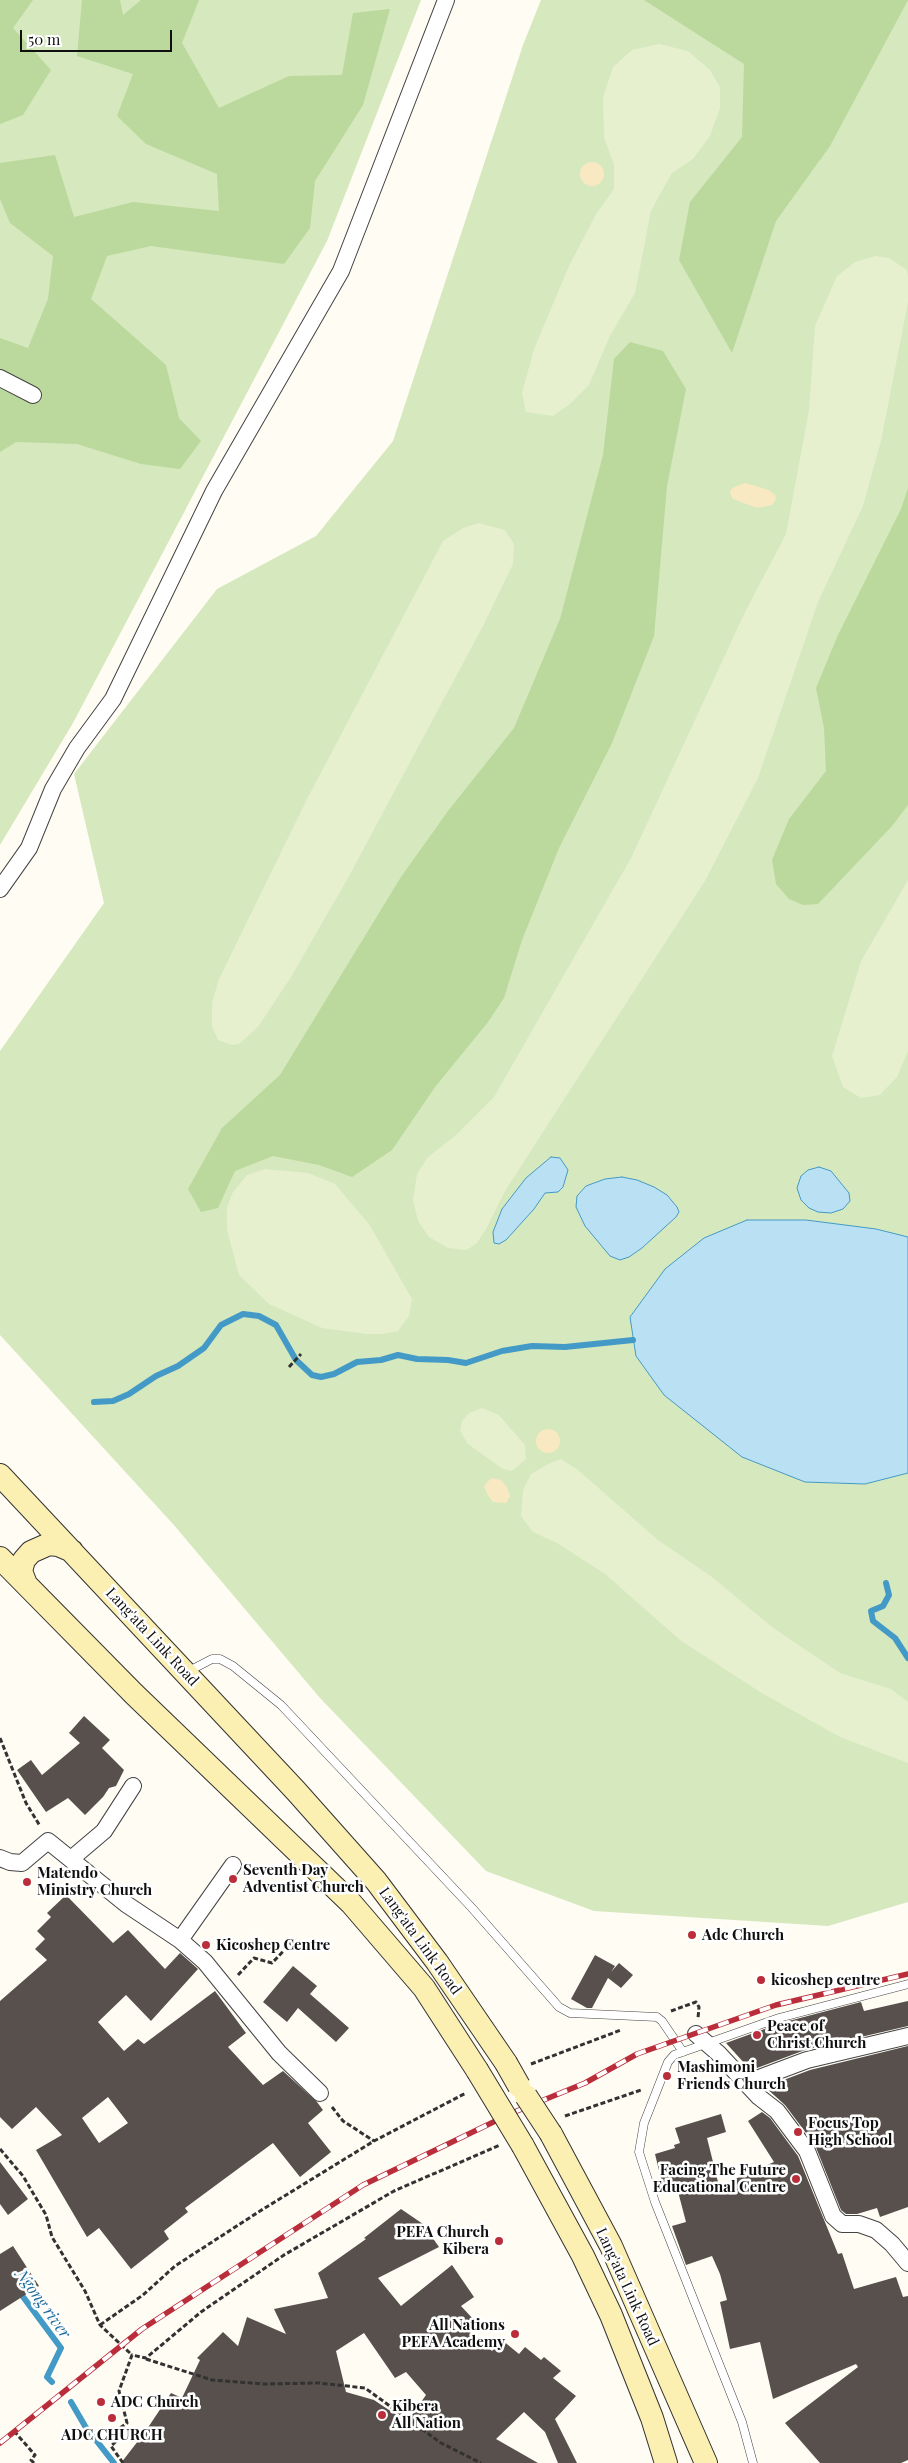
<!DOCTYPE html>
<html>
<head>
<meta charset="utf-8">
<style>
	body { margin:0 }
	#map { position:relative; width:908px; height:2463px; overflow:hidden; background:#fefcf3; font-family:"Playfair Display",serif }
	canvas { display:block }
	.scale { position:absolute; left:20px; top:30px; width:152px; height:22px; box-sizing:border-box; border:2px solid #101010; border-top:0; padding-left:6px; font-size:15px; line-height:18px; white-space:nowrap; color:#101010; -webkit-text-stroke:4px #fff; paint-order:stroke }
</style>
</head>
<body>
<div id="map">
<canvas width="908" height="2463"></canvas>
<div class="scale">50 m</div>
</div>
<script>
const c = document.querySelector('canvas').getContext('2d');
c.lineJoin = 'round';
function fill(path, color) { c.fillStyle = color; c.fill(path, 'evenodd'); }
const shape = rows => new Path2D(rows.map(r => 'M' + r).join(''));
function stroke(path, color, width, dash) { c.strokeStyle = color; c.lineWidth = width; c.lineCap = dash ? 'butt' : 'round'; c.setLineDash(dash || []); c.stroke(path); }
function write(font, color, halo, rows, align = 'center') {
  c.font = font + ' "Playfair Display",serif'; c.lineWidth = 5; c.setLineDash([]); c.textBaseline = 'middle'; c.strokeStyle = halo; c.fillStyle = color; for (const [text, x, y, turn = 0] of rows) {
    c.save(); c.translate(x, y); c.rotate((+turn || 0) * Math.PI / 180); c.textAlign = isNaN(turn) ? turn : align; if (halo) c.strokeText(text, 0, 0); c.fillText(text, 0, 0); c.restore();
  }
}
const green = shape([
	[0,0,421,0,327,241,73,723,0,845],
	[541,0,908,0,908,1902,828,1926,594,1911,486,1871,320,1698,173,1524,0,1335,0,1051,104,903,74,774,217,589,316,536,393,441,523,45]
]);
const forest = shape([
	[0,0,33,0,13,28,51,70,23,115,0,124],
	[82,0,120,0,123,15,141,0,199,0,182,43,219,108,289,76,342,75,353,13,390,9,363,105,315,181,310,228,284,264,151,246,107,256,91,299,166,365,179,418,201,441,180,469,141,464,77,444,16,442,0,452,0,338,28,348,48,299,53,256,10,223,0,199,0,163,55,155,74,217,133,202,219,211,217,174,146,144,117,116,133,74,77,56],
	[644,0,908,0,830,146,776,221,732,353,679,260,690,202,742,137,744,64],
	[630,342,663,351,686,389,667,486,654,636,612,743,559,848,522,940,504,998,488,1022,435,1087,392,1150,352,1177,319,1165,273,1156,235,1171,218,1208,201,1212,188,1189,222,1128,280,1075,401,877,448,811,514,728,560,619,603,455,614,359],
	[908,488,908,805,892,826,818,904,803,905,789,899,776,884,772,860,789,819,826,771,824,728,816,688,838,635,901,509]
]);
const sand = shape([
	'580 174a12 12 0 1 1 24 0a12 12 0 1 1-24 0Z',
	[745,483,769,490,776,496,775,501,772,505,757,508,733,499,730,493,732,488],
	'536 1441a12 12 0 1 1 24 0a12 12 0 1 1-24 0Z',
	[491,1478,501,1480,507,1487,510,1496,506,1503,493,1502,487,1494,484,1486]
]);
const pitch = shape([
	[659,44,688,51,710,70,720,87,720,108,710,136,693,159,672,173,651,211,635,293,610,336,589,385,570,404,553,416,526,412,522,393,534,349,569,266,596,214,614,189,614,164,604,138,603,97,613,67,632,50],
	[876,256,889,258,907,270,908,276,908,302,881,441,863,506,818,602,758,778,705,881,505,1191,486,1229,477,1243,467,1250,448,1248,429,1237,418,1221,413,1200,417,1174,427,1158,457,1134,494,1097,631,858,745,612,786,534,809,410,815,326,837,276,855,262],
	[478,523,505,530,514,544,513,564,483,626,348,878,291,977,258,1027,239,1044,232,1045,218,1040,212,1027,212,1003,219,979,307,799,443,541,463,528],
	[908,880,908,1051,897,1077,880,1095,861,1098,843,1087,832,1056,861,961],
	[265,1169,308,1173,335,1184,369,1224,412,1299,409,1316,398,1331,382,1334,367,1334,322,1328,269,1304,239,1275,227,1230,227,1207,233,1192,247,1175],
	[482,1408,499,1415,525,1445,526,1459,512,1471,503,1469,468,1444,460,1431,462,1421,469,1413],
	[561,1459,578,1470,658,1540,712,1577,772,1627,840,1673,891,1689,908,1702,908,1763,840,1737,760,1692,680,1640,605,1574,557,1543,533,1532,521,1516,523,1490,531,1474,548,1464]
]);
const water = shape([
	[551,1157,560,1158,568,1170,563,1187,558,1192,545,1193,534,1209,506,1240,499,1244,494,1243,493,1232,502,1209,526,1178,551,1157],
	[819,1167,831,1171,849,1193,850,1201,843,1209,831,1213,818,1212,809,1208,801,1200,797,1188,801,1176,808,1170,819,1167],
	[622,1177,637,1180,654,1187,667,1195,677,1207,679,1212,676,1217,642,1248,629,1257,620,1260,610,1256,585,1226,576,1207,577,1196,586,1186,605,1179,622,1177],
	[747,1220,806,1220,876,1229,908,1237,908,1473,865,1484,805,1482,742,1457,664,1395,636,1356,630,1317,665,1269,704,1238,747,1220]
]);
const stream = shape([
	[94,1402,113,1401,129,1394,156,1376,178,1366,204,1348,221,1325,243,1314,259,1316,276,1325,296,1360,312,1375,321,1377,334,1374,357,1362,381,1360,398,1355,417,1359,448,1360,466,1363,502,1351,532,1346,565,1347,633,1340],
	[886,1583,889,1595,883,1606,871,1611,873,1621,895,1638,908,1658],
	[18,2290,61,2348,47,2377,52,2382],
	[71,2402,85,2426,114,2463]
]);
const building = shape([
	[84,1716,110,1740,102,1748,124,1770,116,1786,109,1788,103,1797,85,1815,68,1798,46,1812,17,1770,31,1760,42,1775,80,1743,69,1733],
	[66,1895,113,1943,128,1930,165,1969,180,1953,198,1969,151,2021,126,1995,98,2022,124,2051,138,2039,144,2044,215,1991,246,2033,228,2047,263,2085,283,2071,317,2102,323,2110,308,2123,331,2152,300,2177,273,2143,185,2208,188,2212,164,2231,169,2239,131,2269,99,2228,87,2237,36,2150,62,2135,36,2107,12,2129,0,2117,0,2001,47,1960,35,1949,45,1939,37,1931,51,1917,47,1913],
	[108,2097,128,2123,99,2143,82,2118],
	[595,1955,615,1966,611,1972,619,1963,633,1975,621,1988,608,1978,592,2008,587,2008,571,1999],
	[293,1966,317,1986,310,1994,349,2028,336,2042,298,2008,287,2022,263,2002],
	[908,2001,908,2026,805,2050,757,2068,752,2058,745,2064,726,2043,781,2023,861,2002,864,2011],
	[908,2046,908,2207,880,2217,877,2208,857,2214,846,2214,841,2210,815,2145,785,2105,765,2087,810,2070],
	[762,2112,770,2118,798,2156,838,2254,842,2253,854,2289,896,2277,903,2297,908,2296,908,2460,901,2463,820,2463,785,2423,858,2367,856,2364,773,2399,760,2342,730,2349,720,2302,727,2300,720,2274,712,2256,686,2265,672,2226,686,2222,676,2184,663,2187,655,2154,675,2148,674,2145,680,2143,675,2128,721,2114,726,2132,707,2138,719,2186,774,2162,748,2121],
	[0,2162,28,2199,8,2215,0,2204],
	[401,2209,423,2224,439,2247,378,2278,401,2306,452,2265,474,2297,461,2306,474,2320,464,2327,492,2351,502,2340,519,2354,525,2347,541,2360,544,2357,561,2371,553,2378,576,2396,555,2419,577,2463,558,2463,545,2432,524,2412,496,2439,538,2463,121,2463,145,2432,171,2393,182,2398,200,2360,197,2358,223,2332,238,2346,247,2317,286,2334,274,2309,328,2298,318,2273,366,2239,364,2238],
	[364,2333,395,2378,406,2372,426,2395,407,2422,374,2400,346,2392,336,2351],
	[13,2246,39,2286,0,2311,0,2254]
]);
const path = shape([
	[289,1367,301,1354],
	[0,1738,26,1803,40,1826],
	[238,1975,254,1958,272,1963,295,1939],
	[671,2011,696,2002,699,2007,698,2018],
	[531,2064,621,2030],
	[332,2107,343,2121,374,2141],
	[565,2116,641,2090],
	[0,2149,23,2176,46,2215,52,2237,85,2291,100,2325,131,2354],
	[100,2325,143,2295,175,2266,260,2211,374,2141,466,2093],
	[146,2359,212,2380,264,2384,319,2383,365,2388,441,2443,481,2463],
	[14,2431,35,2455,31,2460,34,2463],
	[123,2463,111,2446,123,2435,120,2428,127,2423,119,2391,132,2355,146,2358,201,2312,284,2255,394,2191,500,2145]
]);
const lane = shape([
	[187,1672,212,1659,220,1659,233,1666,281,1705,472,1908,559,2007,570,2013,657,2017,662,2021,683,2052],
	[753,2463,742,2422,655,2202,639,2152,644,2123,668,2062,674,2055,779,2018,908,1984]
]);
const street = shape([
	[0,378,33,395],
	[0,889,29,848,53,789,77,748,113,699,214,491,341,271,446,0],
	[0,1858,10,1862,22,1863,48,1841,126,1904,180,1940,205,1962,279,2053,320,2093],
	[71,1859,104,1831,133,1786],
	[180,1940,233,1865],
	[696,2034,718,2053,759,2097,777,2111,807,2151,833,2216,842,2224,859,2224,876,2230,892,2244,908,2263],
	[746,2083,807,2060,908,2036]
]);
const secondary = shape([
	[0,1475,296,1791,376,1881,437,1962,506,2063],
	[0,1558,134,1694,351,1903,424,1988,477,2070],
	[26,1584,21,1571,24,1560,31,1552,49,1544,58,1545,72,1551],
	[551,2134,611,2246,706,2463],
	[523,2146,583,2256,611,2315,652,2418,666,2463]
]);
const rail = shape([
	[0,2443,142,2329,363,2185,512,2113,585,2083,637,2054,776,2005,908,1974]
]);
const secondaryBridge = shape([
	[506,2063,519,2086],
	[477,2070,523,2146],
	[526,2096,551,2134]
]);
const markers = [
	[233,1879,5,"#ba2d3b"],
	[27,1882,5,"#ba2d3b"],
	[692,1935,5,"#ba2d3b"],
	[206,1945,5,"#ba2d3b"],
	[761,1980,5,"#ba2d3b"],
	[757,2035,5,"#ba2d3b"],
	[667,2076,5,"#ba2d3b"],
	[798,2132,5,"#ba2d3b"],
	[796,2179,5,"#ba2d3b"],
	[499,2241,5,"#ba2d3b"],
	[515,2334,5,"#ba2d3b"],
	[101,2402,5,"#ba2d3b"],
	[382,2415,5,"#ba2d3b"],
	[112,2418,5,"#ba2d3b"]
];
const streetNames = [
	["Lang'ata Link Road",152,1637,47],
	["Lang'ata Link Road",420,1941,54],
	["Lang'ata Link Road",627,2287,65]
];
const poiNames = [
	["Seventh Day",243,1870],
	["Adventist Church",243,1887],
	["Matendo",37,1873],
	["Ministry Church",37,1890],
	["Adc Church",702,1935],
	["Kicoshep Centre",216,1945],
	["kicoshep centre",771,1980],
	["Peace of",767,2026],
	["Christ Church",767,2043],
	["Mashimoni",677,2067],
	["Friends Church",677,2084],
	["Focus Top",808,2123],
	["High School",808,2140],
	["Facing The Future",786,2170,"right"],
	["Educational Centre",786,2187,"right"],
	["PEFA Church",489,2232,"right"],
	["Kibera",489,2249,"right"],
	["All Nations",505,2325,"right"],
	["PEFA Academy",505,2342,"right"],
	["ADC Church",111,2402],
	["Kibera",392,2406],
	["All Nation",392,2423],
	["ADC CHURCH",112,2435,"center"]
];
const waterNames = [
	["Ngong river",43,2304,54]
];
fill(green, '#d6e8bd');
fill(forest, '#bbd89d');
fill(sand, '#f8e9c2');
fill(pitch, '#e6f0cf');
fill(water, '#bae1f3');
stroke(water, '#449ac7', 1);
stroke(stream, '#449ac7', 6);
fill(building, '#58504c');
stroke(lane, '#434343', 9);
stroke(street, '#434343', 18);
stroke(secondary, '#323232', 24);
stroke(path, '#323232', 3, [5, 2.5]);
stroke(lane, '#fff', 8);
stroke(street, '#fff', 16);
stroke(secondary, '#fbefb2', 22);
stroke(rail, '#ba2d3b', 5.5);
stroke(rail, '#fff', 4, [11]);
stroke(secondaryBridge, '#323232', 24, []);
stroke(secondaryBridge, '#fbefb2', 22);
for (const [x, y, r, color] of markers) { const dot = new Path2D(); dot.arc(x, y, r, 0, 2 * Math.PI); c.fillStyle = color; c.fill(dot); stroke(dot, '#fff', 2); }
write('15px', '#101010', '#fff', streetNames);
write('bold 15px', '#101010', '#fff', poiNames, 'left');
write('italic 16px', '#1e6c9d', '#fff', waterNames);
</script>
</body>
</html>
